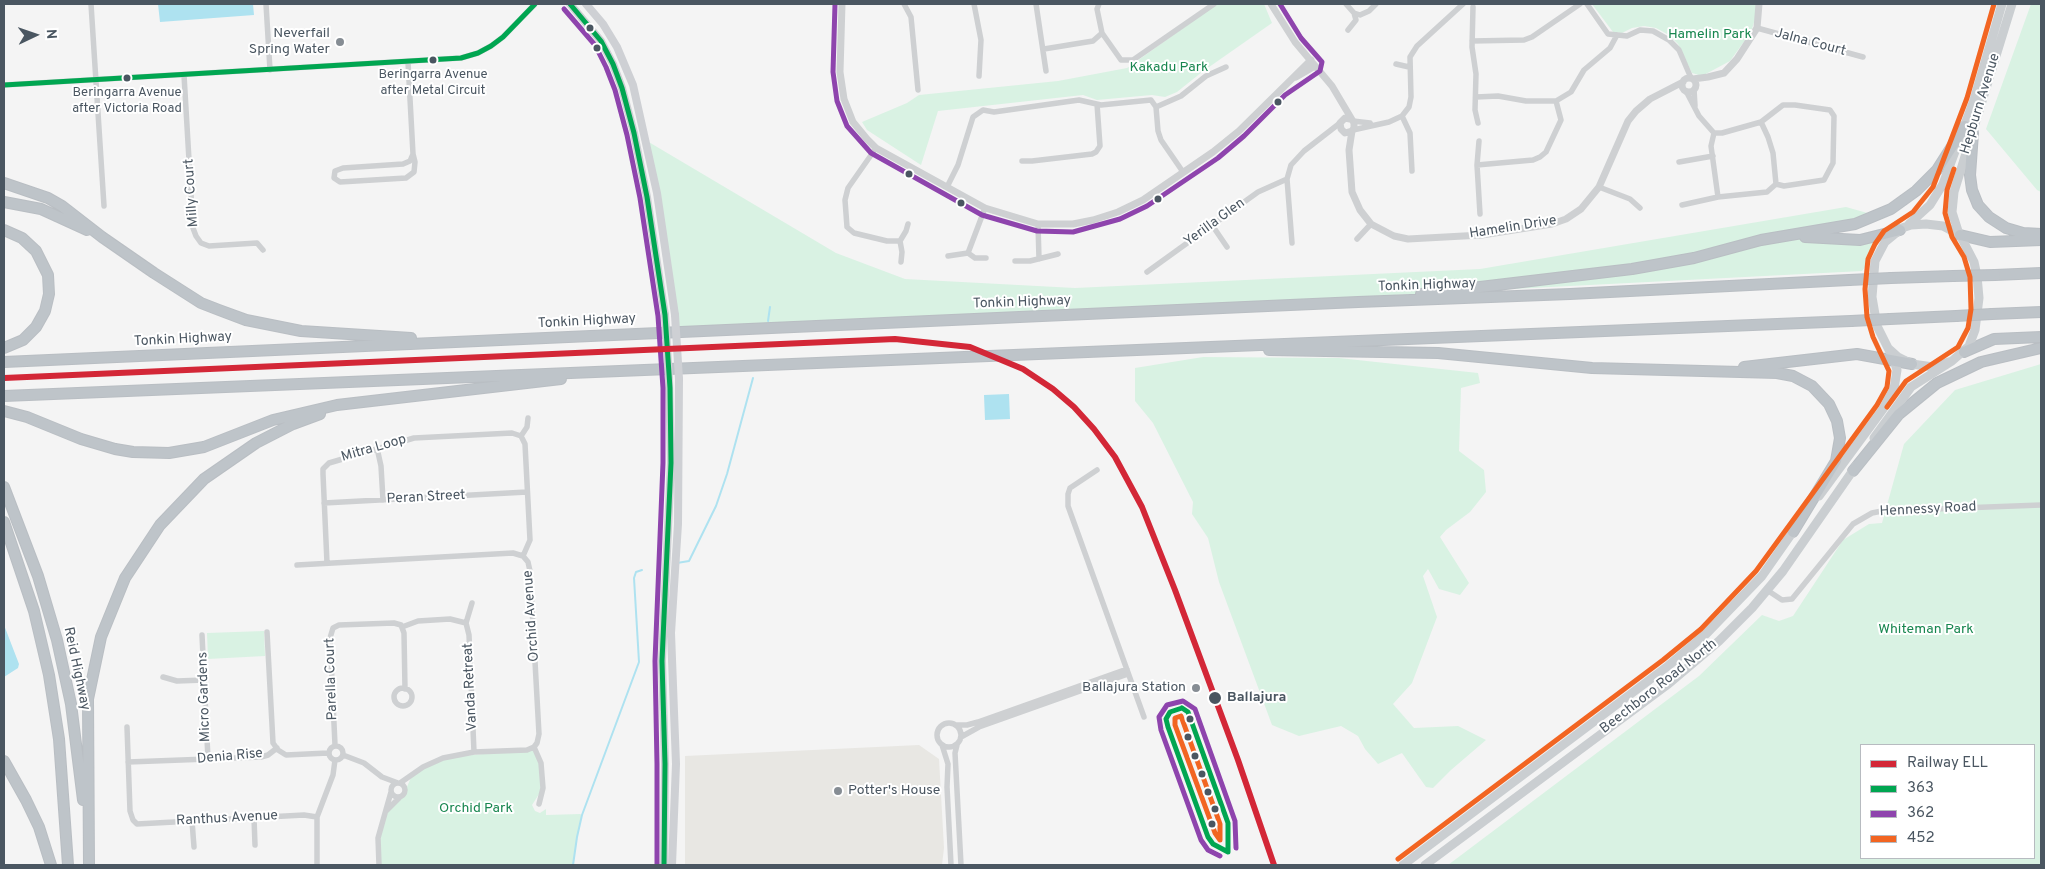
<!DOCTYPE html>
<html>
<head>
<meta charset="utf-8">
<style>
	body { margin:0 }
	#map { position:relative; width:2045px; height:869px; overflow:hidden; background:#f4f4f4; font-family:Overpass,sans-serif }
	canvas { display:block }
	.frame { position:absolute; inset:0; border:5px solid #4a5661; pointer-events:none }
	.legend { position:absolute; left:1860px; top:744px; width:175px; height:115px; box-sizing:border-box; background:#fff; border:1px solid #b7bbc0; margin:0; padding:6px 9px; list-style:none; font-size:15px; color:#4a5661 }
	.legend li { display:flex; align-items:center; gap:10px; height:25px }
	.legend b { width:25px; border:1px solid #b7bbc0 }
	.north { position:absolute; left:10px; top:10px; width:50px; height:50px; -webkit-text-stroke:4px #fff; paint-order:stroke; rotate:87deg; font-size:14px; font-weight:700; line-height:20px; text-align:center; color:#4a5661 }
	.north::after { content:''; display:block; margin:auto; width:18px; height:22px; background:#4a5661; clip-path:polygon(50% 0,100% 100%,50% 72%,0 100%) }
</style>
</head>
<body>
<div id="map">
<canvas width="2045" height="869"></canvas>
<div class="frame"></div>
<ul class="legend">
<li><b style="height:6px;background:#d32737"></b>Railway ELL</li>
<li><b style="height:6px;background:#00a651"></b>363</li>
<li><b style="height:6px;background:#8e44ad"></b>362</li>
<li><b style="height:6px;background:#f26522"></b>452</li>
</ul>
<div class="north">N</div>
</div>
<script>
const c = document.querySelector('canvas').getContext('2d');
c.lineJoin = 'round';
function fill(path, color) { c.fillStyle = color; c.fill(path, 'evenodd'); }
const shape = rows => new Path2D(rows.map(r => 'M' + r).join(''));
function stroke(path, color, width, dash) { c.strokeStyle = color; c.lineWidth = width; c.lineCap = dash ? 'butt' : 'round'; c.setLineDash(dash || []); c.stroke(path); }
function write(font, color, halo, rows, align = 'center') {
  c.font = font + ' Overpass,sans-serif'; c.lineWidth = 4; c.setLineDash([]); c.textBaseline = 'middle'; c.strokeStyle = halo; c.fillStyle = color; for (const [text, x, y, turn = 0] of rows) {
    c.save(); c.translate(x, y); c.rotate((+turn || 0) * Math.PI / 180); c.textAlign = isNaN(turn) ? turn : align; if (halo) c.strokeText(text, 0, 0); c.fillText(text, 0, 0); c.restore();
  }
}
const commercial = shape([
	[919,745,939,759,944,848,942,865,685,865,685,756]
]);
const green = shape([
	[1217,4,1264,4,1272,23,1202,72,1177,92,1165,97,1152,95,1097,100,1083,95,938,111,921,165,867,130,862,122,907,103,919,95,1058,81,1127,68],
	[1592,4,1757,4,1756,16,1751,32,1730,61,1702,76,1692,73,1678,44,1669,35,1656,28,1644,26,1632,28,1622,33,1613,32],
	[2031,4,2041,4,2041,192,2037,190,1986,129],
	[647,141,836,253,905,279,1075,288,1480,269,1846,207,1878,216,1787,235,1875,237,1877,243,1869,262,1862,271,676,332],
	[1203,357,1339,358,1478,373,1480,383,1461,388,1459,451,1484,470,1486,492,1470,512,1446,530,1440,537,1469,583,1460,595,1439,589,1428,569,1423,576,1437,617,1412,683,1393,704,1414,728,1458,726,1486,740,1451,770,1433,788,1426,787,1402,753,1378,764,1365,749,1358,736,1341,726,1299,736,1272,725,1219,582,1208,538,1192,514,1193,502,1153,423,1135,401,1135,368],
	[2041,364,2041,865,1448,865,1699,676,1762,615,1779,621,1793,616,1843,540,1869,524,1882,523,1904,444,1955,390],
	[1861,745,2034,745,2034,858,1861,858],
	[264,631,265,656,208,659,207,633],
	[531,749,538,753,543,788,532,805,535,811,540,813,546,809,546,815,580,814,582,815,577,837,573,865,379,865,377,850,386,811,404,794,412,775,443,758]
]);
const water = shape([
	[158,4,253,4,254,15,160,22],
	[1009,394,1010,419,985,420,984,395],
	[4,625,19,664,18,668,4,677]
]);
const stream = shape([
	[768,321,770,307],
	[677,563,689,561,716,506,727,474,753,378],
	[573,865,577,837,582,815,639,662,634,578,636,572,642,570]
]);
const minor = shape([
	[91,4,104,206],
	[266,4,270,70],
	[904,4,911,17,918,90],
	[974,4,981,40,979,76],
	[1036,4,1046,71],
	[1346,4,1354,13,1360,15,1369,11,1376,4],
	[1587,4,1608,34,1627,36,1640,30,1653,31,1669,40,1679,50,1691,78],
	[1473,7,1472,47,1476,74,1475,110,1478,123],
	[1757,28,1863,57],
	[1348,30,1356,20,1354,13],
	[1102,33,1121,60,1133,60,1214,4],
	[1472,41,1524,40,1532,37,1580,4],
	[1044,49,1093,41,1102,33,1097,9,1099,4],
	[408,62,413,154,415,162,414,172,406,178,340,182,334,178,335,171,343,168,403,164,410,161,413,154],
	[1396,64,1409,67],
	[184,75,193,228,196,236,201,243,209,246,257,243,263,250],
	[4,85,461,58,478,53,491,46,503,37,535,4],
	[1694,89,1695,106],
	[1686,91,1699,116,1714,133,1722,133,1761,122,1783,105,1795,105,1830,110,1834,116,1833,163,1824,180,1784,186,1776,184,1773,153,1768,137,1761,122],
	[1476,97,1498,96,1526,101,1556,101,1571,92,1584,70,1610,48,1617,35],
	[1156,107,1181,96,1206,76,1226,67],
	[1402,116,1410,133,1412,171],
	[1353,121,1370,123],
	[1353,130,1389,122,1402,116,1409,107,1411,97,1410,57,1417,46,1463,4],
	[1714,133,1711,146,1718,197],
	[1479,141,1477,165,1480,214],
	[876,148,848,188,845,200,847,227,854,233,887,241,900,241],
	[1022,161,1032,161,1092,154,1096,152,1100,146,1097,104],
	[1679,162,1713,156],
	[1477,165,1533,160,1540,157,1546,152,1561,120,1556,101],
	[947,187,958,165,973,117,983,110,994,112,1079,100,1101,105,1151,100,1156,107,1158,131,1161,140,1183,172],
	[1599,187,1630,199,1640,208],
	[1682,205,1718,197,1767,192,1776,184],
	[1038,224,1039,259],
	[1212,225,1227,247],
	[1357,239,1371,224],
	[1292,243,1287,179,1291,165,1304,151,1340,123],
	[968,253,985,208],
	[948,256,968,253,975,258,986,258],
	[1015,261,1030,261,1058,254],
	[901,262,902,252,900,241,906,231,908,224],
	[1147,272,1258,192,1287,179],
	[521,436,527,427,528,418],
	[377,448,381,466,383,500],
	[1097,470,1070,488,1068,494,1068,506,1144,717],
	[324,503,527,492],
	[327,563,323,474,323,469,329,463,414,438,512,433,521,436,525,444,530,540,523,556],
	[297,565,513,553,523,556,528,562,530,571,539,734,537,743,534,747,527,750,474,752,443,758,423,767,400,783],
	[1767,590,1782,600,1792,599,1853,524,1872,513,1882,511,2041,505],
	[466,623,472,603],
	[402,627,418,621,450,619,466,623,469,635,474,752],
	[267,632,273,743,278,750,286,755,328,753],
	[202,635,208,759],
	[163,677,177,681,204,680],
	'394 697a9 9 0 1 1 18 0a9 9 0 1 1-18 0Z',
	'937 735a12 12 0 1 1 24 0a12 12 0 1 1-24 0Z',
	[956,725,967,725,978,722,1127,669],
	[127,727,130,811,133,820,137,824,304,815,317,817],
	[961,737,979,727,1128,674],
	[335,745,330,638,333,628,339,625,394,623,401,625,404,633,405,689],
	[942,745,948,764,947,787,951,865],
	[957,745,955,753,961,865],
	'329 753a7 7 0 1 1 14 0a7 7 0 1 1-14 0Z',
	[534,747,541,763,543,788,539,804],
	[343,755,364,763,382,777,398,783],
	[128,762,261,757,268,755,277,748],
	'391 790a7 7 0 1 1 14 0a7 7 0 1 1-14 0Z',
	[386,811,400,797],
	[254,818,255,845],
	[192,821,194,847],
	[317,865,317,817,333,775,335,760],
	[379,865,378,838,391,792]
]);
const tertiary = shape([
	[842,4,840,72,844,99,853,122,867,139,876,148,985,208,1038,224,1073,224,1093,220,1118,212,1143,200,1213,152,1239,131,1311,60],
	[1271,4,1295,42,1332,86,1354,123,1354,128,1352,131,1345,133,1341,129,1340,123,1345,118,1350,119],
	[1296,77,1315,66],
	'1682 85a7 7 0 1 1 14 0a7 7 0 1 1-14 0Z',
	[1693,79,1708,77,1724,73,1737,59,1757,28,1759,4],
	[1352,131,1349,150,1352,192,1360,210,1371,224,1394,236,1408,239,1482,235,1552,224,1566,219,1581,209,1599,187,1628,121,1636,111,1650,99,1683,82]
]);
const secondary = shape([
	[570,4,601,41,613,64,622,88,634,133,647,197,665,315],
	[586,4,603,24,617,47,633,85,657,193,675,315],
	[664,865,665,764,662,661,671,463,669,379],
	[672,865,676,764,671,633,678,524,679,379]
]);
const primary = shape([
	[1909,224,1930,205,1943,184,1974,100,2002,4],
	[1926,224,1943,226,1960,235,1974,262,1977,276,1979,298,1975,330,1969,346,1952,361,1933,367,1912,364,1898,357,1888,348,1877,326,1872,297,1875,261,1885,242,1902,228,1911,225,1926,224],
	[1959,234,1952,212,1954,192,2012,4],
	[1874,438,1911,387,1952,361],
	[1819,496,1883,409,1894,389,1897,370,1894,360,1888,348],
	[1403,865,1668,666,1706,634,1762,576,1797,526],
	[1425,865,1667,685,1719,641,1752,608,1783,571,1856,466]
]);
const motorway = shape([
	[1973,133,1970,175,1972,190,1978,205,1989,217,2006,228,2023,233,2041,234],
	[4,183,48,198,62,206,102,237,154,273,201,303,219,310,246,320,301,331,411,338],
	[4,202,41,209,87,230],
	[4,230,22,238,36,251,48,275,49,294,45,311,36,327,23,340,4,348],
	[1960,235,1990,242,2041,240],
	[1805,237,1860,240,1900,230],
	[1995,275,2041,273],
	[1891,278,1953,276],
	[1421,294,1632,269,1694,258,1761,240,1855,224,1891,209,1916,191,1937,170,1965,126],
	[1992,314,2041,312],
	[1890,319,1956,316],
	[1269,350,1438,353,1592,368,1777,373,1793,376,1812,386,1829,404,1837,421,1840,438,1836,461,1793,532],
	[1964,352,1994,339,2041,337],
	[4,362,1358,302,1570,294,1849,280],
	[1744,367,1857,354,1912,364],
	[4,396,1851,321],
	[4,411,27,417,81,439,115,449,133,452,169,453,204,447,273,420,337,405,561,379],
	[1853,471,1899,414,1937,383,1981,362,2041,348],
	[4,487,38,576,57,640,71,704,83,800],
	[4,522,34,611,49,675,59,739,68,865],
	[4,761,26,800,39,827,51,865],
	[89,865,88,699,101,637,125,578,160,525,204,479,256,443,293,424,320,414]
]);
const secondaryBridge = shape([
	[665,315,669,379],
	[675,315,679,379]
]);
const motorwayBridge = shape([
	[1953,276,1995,275],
	[1849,280,1891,278],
	[1956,316,1992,314],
	[1851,321,1890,319]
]);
const bus1 = shape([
	[570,4,601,41,613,64,622,88,634,133,647,197,665,315,670,388,671,463,662,661,665,764,664,865],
	[4,85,461,58,478,53,491,46,503,37,535,4],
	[1182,708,1188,712,1228,823,1228,852,1213,844,1208,837,1168,727,1166,719,1170,712,1182,708]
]);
const bus2 = shape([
	[835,4,833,72,837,101,847,126,871,153,982,215,1037,231,1073,232,1120,219,1147,206,1218,158,1244,136,1285,95,1320,71,1322,62,1301,38,1280,4],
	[564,9,595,45,606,67,615,90,627,135,640,198,658,316,663,388,663,463,655,661,657,764,657,865],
	[1220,856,1208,850,1201,840,1161,730,1159,717,1167,705,1183,701,1195,709,1235,821,1236,848]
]);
const bus3 = shape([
	[1887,407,1906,381,1958,347,1968,328,1971,309,1970,277,1964,257,1952,237,1945,213,1947,190,1954,169],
	[1181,716,1220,824,1220,840,1215,833,1175,725,1175,718,1181,716],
	[1398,859,1663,660,1701,629,1756,571,1877,405,1887,387,1889,371,1873,337,1867,317,1865,289,1868,259,1875,244,1884,231,1913,212,1933,187,1967,98,1994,4]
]);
const rail1 = shape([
	[4,378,895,339,970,347,1023,369,1053,389,1074,407,1094,429,1115,457,1142,507,1175,590,1238,760,1274,865]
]);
const markers = [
	[590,28,4.5,"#4a5661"],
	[340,42,5,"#868d94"],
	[597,48,4.5,"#4a5661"],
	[433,60,4.5,"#4a5661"],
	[127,78,4.5,"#4a5661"],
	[1278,102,4.5,"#4a5661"],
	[909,174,4.5,"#4a5661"],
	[1158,199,4.5,"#4a5661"],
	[961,203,4.5,"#4a5661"],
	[1196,688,5,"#868d94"],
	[1215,698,7,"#4a5661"],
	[1190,719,4.5,"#4a5661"],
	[1188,737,4.5,"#4a5661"],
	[1195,756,4.5,"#4a5661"],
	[1202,774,4.5,"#4a5661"],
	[838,791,5,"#868d94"],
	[1208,792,4.5,"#4a5661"],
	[1215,809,4.5,"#4a5661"],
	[1212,824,4.5,"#4a5661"]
];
const busNames = [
	["Beringarra Avenue",433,75],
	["after Metal Circuit",433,91],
	["Beringarra Avenue",127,93],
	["after Victoria Road",127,109]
];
const poiNames = [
	["Neverfail",330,34],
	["Spring Water",330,50],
	["Ballajura Station",1186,688],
	["Potter's House",848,791,"left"]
];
const parkNames = [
	["Hamelin Park",1710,35],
	["Kakadu Park",1169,68],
	["Whiteman Park",1926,630],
	["Orchid Park",476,809]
];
const streetNames = [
	["Jalna Court",1810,43,15],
	["Hepburn Avenue",1981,104,-73],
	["Milly Court",192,193,-94],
	["Yerilla Glen",1215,223,-36],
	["Hamelin Drive",1513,228,-9],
	["Tonkin Highway",1427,286,-2],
	["Tonkin Highway",1022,303,-2],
	["Tonkin Highway",587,322,-3],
	["Tonkin Highway",183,340,-3],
	["Mitra Loop",374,449,-16],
	["Peran Street",426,498,-3],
	["Hennessy Road",1928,510,-3],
	["Orchid Avenue",532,616,-94],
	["Reid Highway",76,669,78],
	["Parella Court",332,679,-92],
	["Vanda Retreat",471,687,-93],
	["Beechboro Road North",1659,687,-38],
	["Micro Gardens",205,697,-92],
	["Denia Rise",230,757,-5],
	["Ranthus Avenue",227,819,-3]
];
const stopNames = [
	["Ballajura",1227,698]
];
fill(commercial, '#e8e7e3');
fill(green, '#d9f2e3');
fill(water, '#aee2f0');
stroke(stream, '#aee2f0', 2);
stroke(motorway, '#b9bec3', 12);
stroke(minor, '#ced0d2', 5.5);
stroke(tertiary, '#ced0d2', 7);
stroke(secondary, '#ced0d4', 8);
stroke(primary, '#caced1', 9);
stroke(motorway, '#bec4c9', 10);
stroke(motorwayBridge, '#b9bec3', 12, []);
stroke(secondaryBridge, '#ced0d4', 8);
stroke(motorwayBridge, '#bec4c9', 10);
stroke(bus1, '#00a651', 5);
stroke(bus2, '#8e44ad', 5);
stroke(bus3, '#f26522', 5);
stroke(rail1, '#d32737', 6);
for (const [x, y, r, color] of markers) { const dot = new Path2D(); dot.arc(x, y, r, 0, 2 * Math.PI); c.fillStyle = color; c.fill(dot); stroke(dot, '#fff', 2); }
write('13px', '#4a5661', '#fff', busNames);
write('14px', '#4a5661', '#fff', poiNames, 'right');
write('14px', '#17864f', '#fff', parkNames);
write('14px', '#4a5661', '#fff', streetNames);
write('bold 14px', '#4a5661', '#fff', stopNames, 'left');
</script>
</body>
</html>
